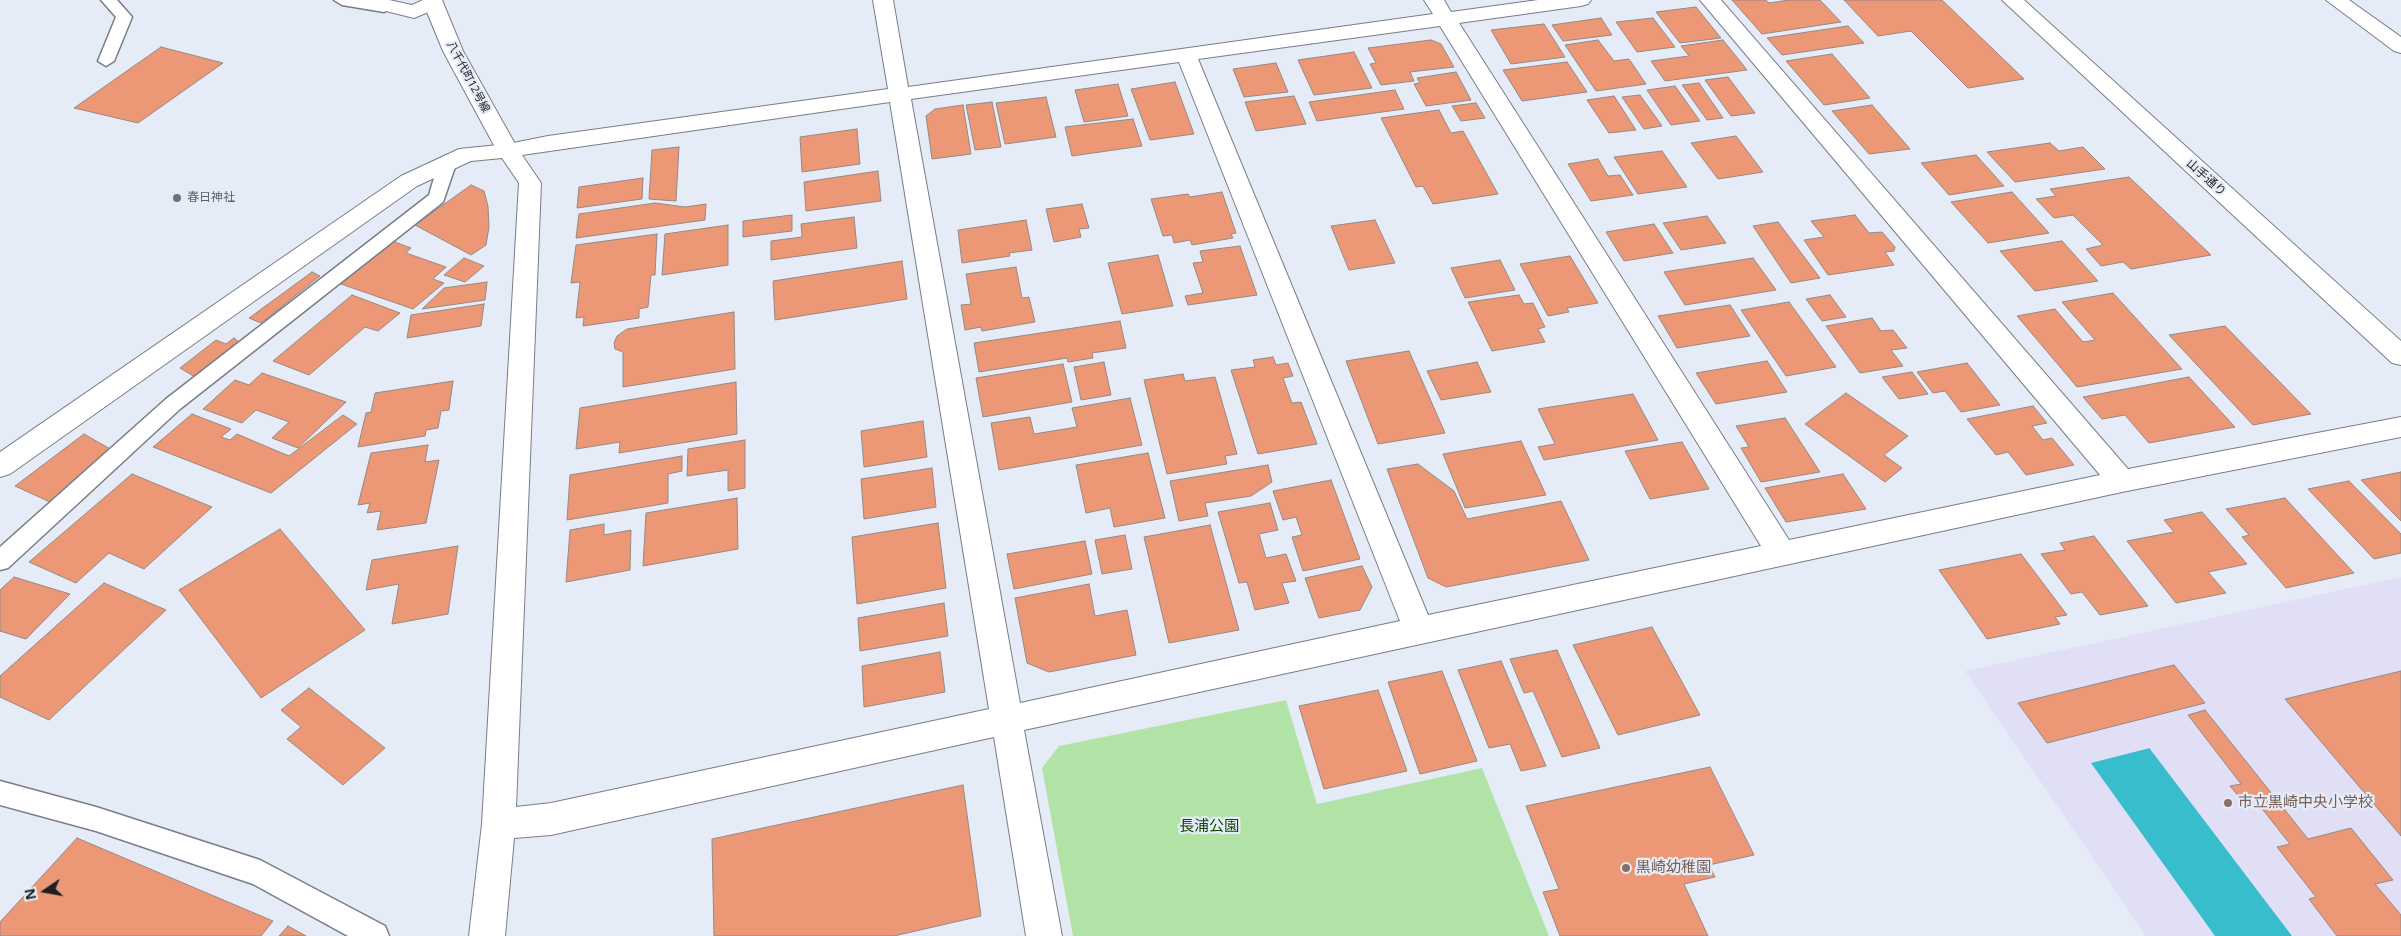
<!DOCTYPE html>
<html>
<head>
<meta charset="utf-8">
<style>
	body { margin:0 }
	#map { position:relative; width:2401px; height:936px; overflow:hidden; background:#e6ecf7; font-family:"Noto Sans",sans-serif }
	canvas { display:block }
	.north { position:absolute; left:20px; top:866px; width:50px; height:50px; -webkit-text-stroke:4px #e6ecf7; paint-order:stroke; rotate:258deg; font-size:14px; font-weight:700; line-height:20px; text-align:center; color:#1c1e22 }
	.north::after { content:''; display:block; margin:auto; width:18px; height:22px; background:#1c1e22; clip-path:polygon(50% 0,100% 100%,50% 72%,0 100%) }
</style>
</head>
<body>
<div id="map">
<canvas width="2401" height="936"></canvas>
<div class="north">N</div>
</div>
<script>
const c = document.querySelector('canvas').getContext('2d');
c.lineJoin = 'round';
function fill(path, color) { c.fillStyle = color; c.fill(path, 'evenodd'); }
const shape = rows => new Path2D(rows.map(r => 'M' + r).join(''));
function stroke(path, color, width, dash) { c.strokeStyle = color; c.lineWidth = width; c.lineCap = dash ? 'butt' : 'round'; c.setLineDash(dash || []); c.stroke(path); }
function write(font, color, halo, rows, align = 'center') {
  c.font = font + ' "Noto Sans","Noto Sans JP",sans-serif'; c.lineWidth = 4.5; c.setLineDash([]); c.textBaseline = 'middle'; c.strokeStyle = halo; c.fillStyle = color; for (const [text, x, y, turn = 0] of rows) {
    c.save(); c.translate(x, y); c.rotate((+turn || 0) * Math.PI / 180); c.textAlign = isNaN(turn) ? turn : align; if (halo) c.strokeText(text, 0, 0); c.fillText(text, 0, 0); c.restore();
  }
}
const education = shape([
	[2401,577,2401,936,2146,936,1965,671]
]);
const green = shape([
	[1286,700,1317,804,1482,768,1549,936,1073,936,1042,768,1059,746]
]);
const water = shape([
	[2150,748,2150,749,2292,936,2215,936,2091,763]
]);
const building = shape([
	[1732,0,1766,0,1769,3,1789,0,1820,0,1841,22,1762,34,1732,0],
	[1844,0,1942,0,2024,79,1968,88,1911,31,1878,36,1844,0],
	[1696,7,1721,38,1680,43,1656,12,1696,7],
	[1601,18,1612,35,1563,41,1552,25,1601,18],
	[1653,18,1675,47,1637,52,1616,22,1653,18],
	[1544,24,1565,57,1511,64,1491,30,1544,24],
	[1848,26,1864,43,1782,55,1767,38,1848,26],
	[1431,40,1441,44,1454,67,1410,72,1414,81,1381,85,1370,64,1376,63,1368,48,1431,40],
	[1598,40,1614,61,1629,59,1646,84,1596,91,1565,45,1598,40],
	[1723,40,1747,70,1665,81,1651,61,1689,56,1681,46,1723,40],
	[161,47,223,63,138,123,74,108,161,47],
	[1354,52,1372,88,1314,95,1298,60,1354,52],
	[1832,54,1870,98,1824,105,1786,61,1832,54],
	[1567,62,1587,92,1522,101,1503,70,1567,62],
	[1276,63,1288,92,1244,97,1233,69,1276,63],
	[1456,72,1471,100,1426,106,1414,84,1420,83,1417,78,1456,72],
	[1728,77,1755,113,1731,116,1705,80,1728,77],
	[1175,82,1194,134,1150,140,1131,89,1175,82],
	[1699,83,1723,118,1707,120,1682,85,1699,83],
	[1118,84,1128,116,1084,122,1075,90,1118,84],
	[1675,86,1700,121,1671,125,1647,90,1675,86],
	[1395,90,1404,109,1317,121,1309,102,1395,90],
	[1640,95,1662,126,1644,129,1622,97,1640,95],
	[1294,96,1306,124,1256,131,1245,102,1294,96],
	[1614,96,1636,130,1609,133,1587,100,1614,96],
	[1046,97,1056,137,1005,144,996,103,1046,97],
	[992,102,1001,147,975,150,966,105,992,102],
	[1476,103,1485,118,1461,121,1452,106,1476,103],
	[963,105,971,154,932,159,926,116,935,109,963,105],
	[1872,105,1910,149,1869,154,1832,111,1872,105],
	[1439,110,1451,133,1463,131,1498,194,1433,204,1423,186,1416,187,1381,118,1439,110],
	[1133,119,1142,146,1072,156,1065,127,1133,119],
	[857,129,860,164,802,172,800,137,857,129],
	[1736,136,1763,172,1718,179,1691,143,1736,136],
	[2050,143,2059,151,2083,147,2105,169,2015,182,1987,152,2050,143],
	[679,147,676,201,649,199,652,150,679,147],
	[1662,151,1687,187,1638,194,1614,157,1662,151],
	[1976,155,2004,186,1949,195,1921,163,1976,155],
	[1598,159,1608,176,1620,175,1633,195,1591,201,1568,164,1598,159],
	[878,171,881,201,806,211,804,182,878,171],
	[2129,177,2211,255,2131,269,2123,262,2101,266,2086,249,2103,245,2073,215,2054,218,2036,199,2056,196,2050,189,2129,177],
	[643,178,642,199,577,208,579,187,643,178],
	[471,185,484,191,488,206,489,227,486,245,471,255,415,225,471,185],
	[1222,192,1236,233,1231,234,1233,238,1192,245,1190,240,1174,243,1172,235,1163,236,1151,199,1188,194,1190,197,1222,192],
	[2012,192,2049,233,1988,243,1951,202,2012,192],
	[655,203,685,207,706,204,705,220,576,238,579,214,655,203],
	[1082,204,1089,228,1079,229,1081,237,1054,242,1046,209,1082,204],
	[792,215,792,231,743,237,743,221,792,215],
	[1855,215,1869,233,1882,232,1895,247,1894,251,1885,252,1894,265,1828,275,1804,240,1824,237,1811,221,1855,215],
	[1707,216,1726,243,1681,250,1663,223,1707,216],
	[854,217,857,248,771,260,771,241,802,237,801,224,854,217],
	[1026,220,1032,250,1009,253,1010,256,962,263,958,230,1026,220],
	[1375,220,1395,263,1349,270,1331,226,1375,220],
	[1778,222,1820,278,1791,283,1753,226,1778,222],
	[1654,224,1673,253,1624,261,1606,232,1654,224],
	[728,225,728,265,662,275,665,234,728,225],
	[657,234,655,275,651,275,648,307,639,309,639,318,583,326,584,317,576,318,580,282,571,283,576,245,657,234],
	[392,241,411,248,406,253,446,267,433,279,444,283,413,309,341,284,392,241],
	[2062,241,2098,281,2035,291,2000,251,2062,241],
	[1240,246,1257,295,1188,305,1185,296,1203,293,1193,263,1203,262,1200,251,1240,246],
	[1158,255,1173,306,1122,314,1108,263,1158,255],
	[1570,256,1598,303,1567,308,1569,312,1548,316,1520,264,1570,256],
	[464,258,484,266,465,282,444,275,464,258],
	[1753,258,1776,290,1685,305,1664,272,1753,258],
	[1500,260,1515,290,1465,298,1451,268,1500,260],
	[902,261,907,299,775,320,773,281,902,261],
	[1016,267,1022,298,1029,297,1035,322,982,331,981,327,965,330,961,305,971,304,966,274,1016,267],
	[312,272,320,276,261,323,249,318,312,272],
	[487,282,485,300,422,309,444,288,487,282],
	[2113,293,2182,369,2077,387,2017,316,2055,309,2083,342,2095,340,2062,302,2113,293],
	[352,295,400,313,378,331,365,327,309,375,273,361,352,295],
	[1519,295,1524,304,1533,303,1545,327,1538,329,1545,342,1492,351,1468,302,1519,295],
	[1830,295,1846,317,1822,321,1806,299,1830,295],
	[1789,302,1836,367,1786,376,1741,310,1789,302],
	[484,304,481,326,407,338,411,315,484,304],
	[1730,305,1750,336,1677,348,1658,316,1730,305],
	[734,312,735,369,623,387,623,352,615,349,614,343,617,336,627,329,734,312],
	[1872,318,1881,331,1893,330,1907,348,1891,350,1903,366,1860,373,1826,326,1872,318],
	[1120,321,1126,348,1092,353,1093,358,1068,362,1067,358,979,372,974,343,1120,321],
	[2225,326,2311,414,2253,425,2169,335,2225,326],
	[234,338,239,342,195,377,180,368,216,340,226,344,234,338],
	[1409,351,1445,433,1378,444,1346,361,1409,351],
	[1273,357,1276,365,1288,363,1293,376,1283,378,1292,403,1301,402,1317,444,1258,454,1231,370,1255,367,1253,360,1273,357],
	[1767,361,1787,392,1716,404,1696,373,1767,361],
	[1104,362,1111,395,1081,400,1074,367,1104,362],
	[1477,362,1491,392,1441,400,1427,371,1477,362],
	[1967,363,2000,405,1961,412,1945,391,1933,393,1917,372,1967,363],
	[1063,364,1072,402,983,417,976,378,1063,364],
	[1912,372,1928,394,1899,399,1882,377,1912,372],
	[262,373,346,402,298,448,272,438,289,422,256,410,242,423,203,409,235,380,249,385,262,373],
	[1183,374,1185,381,1215,377,1237,454,1225,456,1227,464,1167,474,1144,380,1183,374],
	[2189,377,2235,427,2149,443,2125,415,2102,419,2083,397,2189,377],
	[453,381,449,410,441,411,438,428,426,430,425,436,358,447,366,413,371,412,375,393,453,381],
	[736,382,737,434,619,453,620,442,576,449,580,408,736,382],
	[1846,393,1908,436,1884,455,1902,468,1885,482,1805,424,1846,393],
	[1633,394,1658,440,1544,460,1538,447,1555,444,1538,409,1633,394],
	[1130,398,1142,445,999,470,991,423,1030,417,1034,434,1077,427,1072,408,1130,398],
	[2033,406,2047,423,2032,426,2043,440,2052,438,2074,465,2026,475,2008,452,1996,455,1967,419,2033,406],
	[192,414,231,429,221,437,230,440,237,434,289,456,343,415,357,424,271,493,153,447,192,414],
	[1785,418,1820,472,1761,482,1741,448,1749,447,1736,426,1785,418],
	[923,421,927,457,864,467,861,431,923,421],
	[84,434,112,450,50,502,15,486,84,434],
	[745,440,745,488,728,491,728,470,687,476,688,449,745,440],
	[1521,441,1546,495,1465,508,1443,454,1521,441],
	[1682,442,1709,489,1650,499,1625,451,1682,442],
	[428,445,425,462,439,460,426,523,377,530,381,511,367,513,370,503,358,505,371,453,428,445],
	[1148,453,1165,518,1114,527,1110,508,1086,513,1076,465,1148,453],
	[682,456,682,471,668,474,668,503,567,520,570,475,682,456],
	[1418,464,1454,491,1467,519,1561,501,1589,560,1446,587,1428,578,1387,469,1418,464],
	[1268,465,1272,482,1251,496,1205,503,1208,516,1179,521,1170,481,1268,465],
	[932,468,936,507,864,519,861,479,932,468],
	[2401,472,2401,521,2361,480,2401,472],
	[132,474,212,507,144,569,109,553,76,583,29,562,132,474],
	[1843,474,1866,509,1786,522,1765,488,1843,474],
	[1331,480,1360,559,1303,571,1292,537,1302,535,1296,517,1283,520,1273,491,1331,480],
	[2349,481,2401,534,2401,553,2374,559,2308,489,2349,481],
	[737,498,738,549,643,566,646,513,737,498],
	[2285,498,2354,573,2286,588,2242,537,2249,535,2226,509,2285,498],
	[1270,503,1278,530,1259,534,1266,558,1286,554,1296,581,1282,583,1289,603,1255,610,1247,582,1239,583,1218,512,1270,503],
	[2202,512,2247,564,2208,572,2226,593,2176,603,2127,541,2174,532,2164,520,2202,512],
	[938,523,946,588,857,604,852,537,938,523],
	[604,524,604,535,631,530,630,570,566,582,570,530,604,524],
	[1210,525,1239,630,1169,643,1144,537,1210,525],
	[280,529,365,630,261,698,179,590,280,529],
	[1125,535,1132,569,1102,574,1095,540,1125,535],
	[2094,536,2148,606,2100,615,2082,592,2071,594,2041,554,2065,550,2060,543,2094,536],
	[1085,541,1092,574,1014,589,1007,554,1085,541],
	[458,546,448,614,392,624,399,584,366,590,372,560,458,546],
	[2021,554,2067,615,2055,617,2060,624,1987,639,1939,570,2021,554],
	[1362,566,1372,587,1360,610,1319,618,1305,578,1362,566],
	[14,577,70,594,26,639,0,631,0,590,14,577],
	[104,583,166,610,49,720,0,697,0,676,104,583],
	[1089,584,1095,616,1127,610,1136,655,1049,672,1027,663,1015,598,1089,584],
	[944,603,948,636,860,651,858,618,944,603],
	[1652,627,1700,715,1618,735,1573,645,1652,627],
	[1557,650,1600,748,1562,757,1533,691,1524,693,1510,659,1557,650],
	[940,652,945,692,864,707,862,666,940,652],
	[1501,661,1546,766,1521,771,1510,744,1489,748,1458,670,1501,661],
	[2174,665,2205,703,2047,743,2018,703,2174,665],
	[1442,671,1477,761,1420,774,1388,682,1442,671],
	[2401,671,2401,836,2285,699,2401,671],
	[309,688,385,748,343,785,287,739,301,727,281,710,309,688],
	[1378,690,1407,771,1324,789,1299,706,1378,690],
	[2205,710,2308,839,2351,828,2393,880,2375,884,2401,915,2401,936,2337,936,2309,899,2316,897,2277,847,2290,844,2252,796,2241,799,2230,786,2241,784,2188,715,2205,710],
	[1710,767,1754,855,1709,865,1715,877,1684,884,1708,936,1560,936,1543,892,1559,889,1526,806,1710,767],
	[963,785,981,916,894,936,714,936,712,839,963,785],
	[77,838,273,921,261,936,0,936,0,922,77,838],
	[288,926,306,936,279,936,288,926]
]);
const service = shape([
	[101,0,117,0,132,17,114,61,106,66,98,61,116,17,101,0],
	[334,0,370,0,389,4,392,7,384,12,342,5,334,0],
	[447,158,453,160,456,164,443,202,180,409,8,568,0,570,0,547,166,399,429,195,438,164,441,160,447,158],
	[0,781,96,807,260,860,385,926,389,936,348,936,253,884,96,831,0,805,0,781]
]);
const minor = shape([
	[355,0,389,0,412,5,423,0,441,0,443,3,440,7,414,18,358,4,355,0],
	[873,0,893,0,908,87,1433,14,1424,0,1444,0,1451,12,1538,0,1591,0,1588,4,1581,6,1459,23,1789,540,2100,475,1700,0,1721,0,2128,469,2401,417,2401,437,2122,492,1024,730,1062,936,1026,936,994,737,551,835,514,838,505,936,469,936,482,824,519,183,502,158,471,161,417,186,10,474,0,477,0,452,401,176,459,149,508,144,548,136,888,89,873,0],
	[1440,26,1761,546,1428,615,1198,59,1440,26],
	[1179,62,1400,621,1020,703,911,99,1179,62],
	[890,102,989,709,551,803,516,807,541,183,522,155,890,102],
	[2326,0,2349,0,2401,37,2401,53,2394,51,2326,0]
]);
const tertiary = shape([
	[422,0,442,0,463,51,519,151,516,156,508,158,500,156,497,151,443,51,422,0],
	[2002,0,2024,0,2401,341,2401,365,2392,363,2002,0]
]);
const markers = [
	[177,198,5,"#6b7280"],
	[2228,803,5,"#8d6e63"],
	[1626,868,5,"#8d6e63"]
];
const farStreetnames = [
	["八千代町12号線",468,77,62]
];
const streetNames = [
	["山手通り",2206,178,42]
];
const worshipNames = [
	["春日神社",187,198]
];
const nearEducationnames = [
	["市立黒崎中央小学校",2238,803],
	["黒崎幼稚園",1636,868]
];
const nearParknames = [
	["長浦公園",1209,827]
];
fill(education, '#e1dff5');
fill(green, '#b2e3a6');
fill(water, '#38bdcd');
fill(building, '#ec9775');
stroke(building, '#958984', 1);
stroke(service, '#787d87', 3);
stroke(minor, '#787d87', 2);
stroke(tertiary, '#787d87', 2);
fill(service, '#fff');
fill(minor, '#fff');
fill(tertiary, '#fff');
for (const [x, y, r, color] of markers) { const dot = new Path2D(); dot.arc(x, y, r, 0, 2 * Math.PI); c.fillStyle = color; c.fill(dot); stroke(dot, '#e6ecf7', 2); }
write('11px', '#1c1e22', '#e6ecf7', farStreetnames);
write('12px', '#1c1e22', '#e6ecf7', streetNames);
write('12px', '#5b616d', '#e6ecf7', worshipNames, 'left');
write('15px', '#785e54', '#e6ecf7', nearEducationnames, 'left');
write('15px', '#0f4700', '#e6ecf7', nearParknames);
</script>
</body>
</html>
